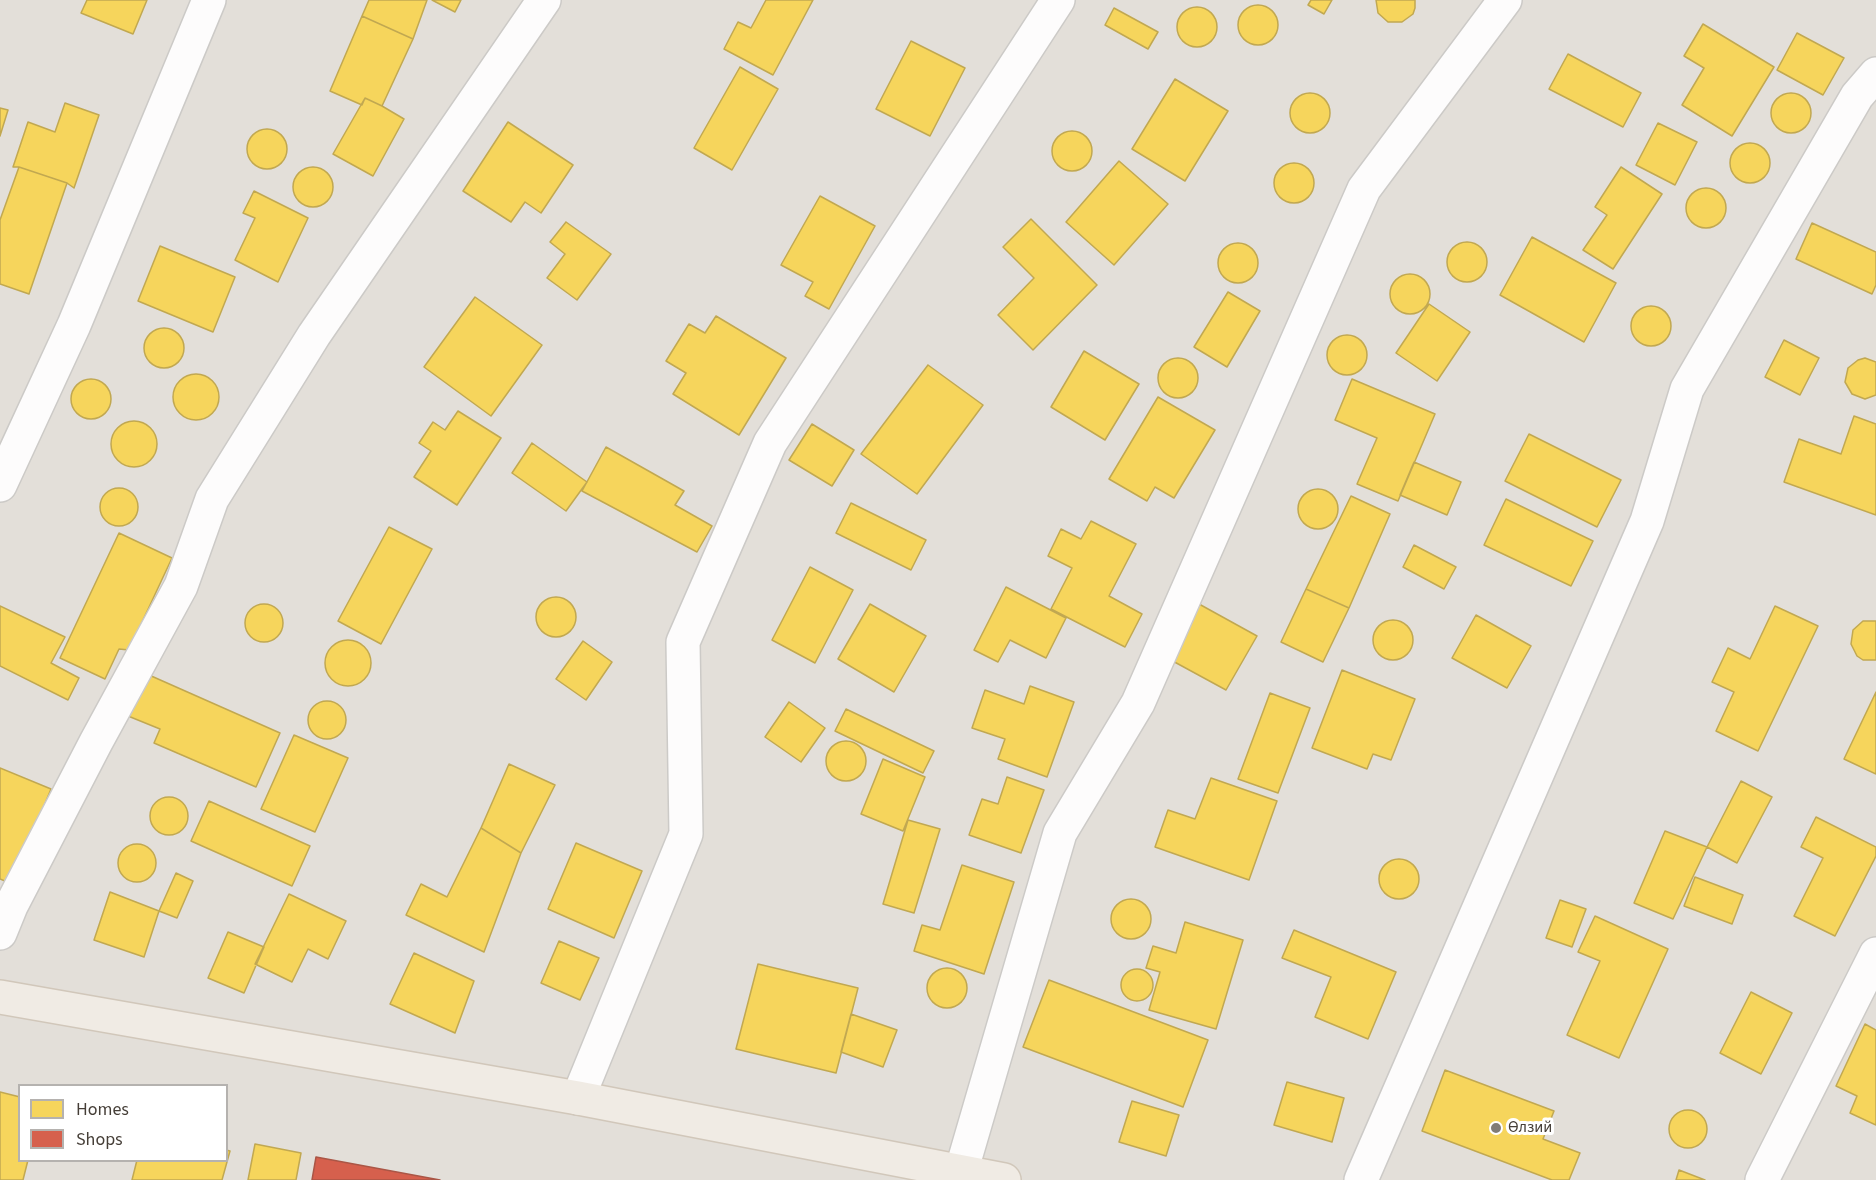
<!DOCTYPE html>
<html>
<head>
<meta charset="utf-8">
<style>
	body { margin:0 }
	#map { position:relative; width:1876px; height:1180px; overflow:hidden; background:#f0eeeb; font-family:"Source Sans 3",sans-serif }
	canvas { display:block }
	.legend { position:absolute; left:18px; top:1084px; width:210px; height:78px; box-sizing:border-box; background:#fff; border:2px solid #b5b2af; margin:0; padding:8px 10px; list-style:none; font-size:18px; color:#453e37 }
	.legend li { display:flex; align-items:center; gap:12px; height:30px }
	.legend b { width:30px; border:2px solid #b5b2af }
</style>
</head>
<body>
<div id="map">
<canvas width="1876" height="1180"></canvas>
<ul class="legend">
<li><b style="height:16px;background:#f6d55c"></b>Homes</li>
<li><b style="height:16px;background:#d6604d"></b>Shops</li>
</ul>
</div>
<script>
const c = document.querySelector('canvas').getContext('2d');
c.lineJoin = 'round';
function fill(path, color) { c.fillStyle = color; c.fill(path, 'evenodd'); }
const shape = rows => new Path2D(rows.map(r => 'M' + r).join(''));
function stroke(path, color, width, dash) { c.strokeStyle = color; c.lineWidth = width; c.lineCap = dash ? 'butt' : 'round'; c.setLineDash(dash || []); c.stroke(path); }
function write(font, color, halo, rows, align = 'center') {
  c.font = font + ' "Source Sans 3",sans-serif'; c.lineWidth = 6; c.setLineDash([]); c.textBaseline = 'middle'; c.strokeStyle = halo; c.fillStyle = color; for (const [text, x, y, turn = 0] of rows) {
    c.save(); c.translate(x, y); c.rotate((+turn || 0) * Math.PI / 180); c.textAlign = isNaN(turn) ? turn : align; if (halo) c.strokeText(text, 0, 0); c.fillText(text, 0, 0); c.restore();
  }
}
const residential = shape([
	[0,0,1876,0,1876,1180,0,1180],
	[20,1086,226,1086,226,1160,20,1160]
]);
const homes = shape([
	[87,0,147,0,133,34,81,13,87,0],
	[369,0,427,0,413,39,362,16,369,0],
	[432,0,461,0,455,12,432,0],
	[766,0,813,0,773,75,724,49,738,22,751,28,766,0],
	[1311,0,1332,0,1324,14,1308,5,1311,0],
	[1376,0,1415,0,1415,8,1413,14,1402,22,1388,22,1378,13,1376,0],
	'1238 25a20 20 0 1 1 40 0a20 20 0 1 1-40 0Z',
	'1177 27a20 20 0 1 1 40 0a20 20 0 1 1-40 0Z',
	[1114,8,1158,32,1148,49,1105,25,1114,8],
	[362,16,413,39,382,106,365,98,362,105,330,91,362,16],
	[1703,24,1774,67,1732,136,1682,105,1704,68,1684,56,1703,24],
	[1797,33,1844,58,1823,95,1777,70,1797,33],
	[911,41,965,68,930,136,876,109,911,41],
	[1568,54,1641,93,1623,127,1549,89,1568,54],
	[740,67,778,89,732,170,694,148,740,67],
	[1175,79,1228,111,1185,181,1132,149,1175,79],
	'1290 113a20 20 0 1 1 40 0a20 20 0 1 1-40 0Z',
	'1771 113a20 20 0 1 1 40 0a20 20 0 1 1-40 0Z',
	[365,98,382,106,404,119,373,176,333,154,365,98],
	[65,103,99,115,74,188,67,183,19,167,13,167,28,122,55,132,65,103],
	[0,108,8,110,0,136,0,108],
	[508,122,573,165,541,213,525,202,511,222,463,191,508,122],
	[1658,123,1697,142,1675,185,1636,165,1658,123],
	'247 149a20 20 0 1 1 40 0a20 20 0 1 1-40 0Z',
	'1052 151a20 20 0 1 1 40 0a20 20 0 1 1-40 0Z',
	'1730 163a20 20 0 1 1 40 0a20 20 0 1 1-40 0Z',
	[1119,161,1168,204,1114,265,1066,222,1119,161],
	'1274 183a20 20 0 1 1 40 0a20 20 0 1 1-40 0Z',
	'293 187a20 20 0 1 1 40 0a20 20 0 1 1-40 0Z',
	[19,167,67,183,29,294,0,284,0,220,19,167],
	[1621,167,1662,194,1613,269,1583,250,1607,215,1595,207,1621,167],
	'1686 208a20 20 0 1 1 40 0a20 20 0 1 1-40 0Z',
	[254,191,308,218,278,282,235,260,255,218,243,213,254,191],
	[820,196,875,226,829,309,805,296,813,282,781,265,820,196],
	[1031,219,1097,285,1033,350,998,315,1034,278,1003,247,1031,219],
	[566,222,611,254,577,300,547,278,565,254,550,242,566,222],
	[1812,223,1876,252,1876,285,1872,294,1796,259,1812,223],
	[1532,237,1616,283,1584,342,1500,295,1532,237],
	'1447 262a20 20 0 1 1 40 0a20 20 0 1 1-40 0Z',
	'1218 263a20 20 0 1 1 40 0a20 20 0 1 1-40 0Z',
	[160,246,235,277,213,332,138,301,160,246],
	'1390 294a20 20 0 1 1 40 0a20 20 0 1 1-40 0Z',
	[1228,292,1260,311,1227,367,1194,347,1228,292],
	[475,297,542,345,491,416,424,367,475,297],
	[1429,304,1470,332,1437,381,1396,353,1429,304],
	'1631 326a20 20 0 1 1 40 0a20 20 0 1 1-40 0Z',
	[716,316,786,358,739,435,673,394,686,373,666,361,689,324,705,333,716,316],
	'144 348a20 20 0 1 1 40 0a20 20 0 1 1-40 0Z',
	'1327 355a20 20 0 1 1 40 0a20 20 0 1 1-40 0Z',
	[1784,340,1819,358,1800,395,1765,377,1784,340],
	[1084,351,1139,384,1105,440,1051,407,1084,351],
	'1158 378a20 20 0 1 1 40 0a20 20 0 1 1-40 0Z',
	[1865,358,1876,362,1876,395,1865,399,1852,394,1845,382,1848,368,1858,360,1865,358],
	[928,365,983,405,917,494,861,454,928,365],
	'173 397a23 23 0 1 1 46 0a23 23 0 1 1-46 0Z',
	'71 399a20 20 0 1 1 40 0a20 20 0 1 1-40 0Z',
	[1352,379,1435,414,1398,501,1357,484,1377,438,1335,420,1352,379],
	[1158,397,1215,430,1174,498,1155,487,1147,501,1109,479,1158,397],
	[458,411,501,438,457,505,414,477,431,451,419,443,433,422,445,430,458,411],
	[1854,416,1876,424,1876,515,1784,482,1799,439,1841,454,1854,416],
	'111 444a23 23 0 1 1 46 0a23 23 0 1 1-46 0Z',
	[812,424,854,450,832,486,789,460,812,424],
	[1529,434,1621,480,1597,527,1505,481,1529,434],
	[532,443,587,482,566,511,512,473,532,443],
	[606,447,684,491,675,505,712,526,697,552,582,491,606,447],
	[1414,462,1461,482,1447,515,1400,495,1414,462],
	'100 507a19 19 0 1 1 38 0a19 19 0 1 1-38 0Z',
	'1298 509a20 20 0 1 1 40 0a20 20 0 1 1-40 0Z',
	[1351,496,1390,514,1349,608,1306,589,1351,496],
	[1506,499,1593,541,1571,586,1484,545,1506,499],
	[851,503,926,540,911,570,836,533,851,503],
	[1091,521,1136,544,1109,596,1142,614,1125,647,1051,609,1072,568,1048,556,1061,529,1081,539,1091,521],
	[389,527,432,549,381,644,338,621,389,527],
	[119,533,172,558,129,650,119,649,105,679,60,658,119,533],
	[1414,545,1456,567,1444,589,1403,567,1414,545],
	[810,567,853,590,815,663,772,640,810,567],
	[1006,587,1066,618,1046,658,1010,640,998,662,974,650,1006,587],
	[1306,589,1349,608,1323,662,1281,642,1306,589],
	'536 617a20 20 0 1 1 40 0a20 20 0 1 1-40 0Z',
	'245 623a19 19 0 1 1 38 0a19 19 0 1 1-38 0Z',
	[870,604,926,636,894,692,838,659,870,604],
	[1199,604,1257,636,1226,690,1169,659,1199,604],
	[0,606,65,637,51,663,79,678,68,700,0,666,0,606],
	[1775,606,1818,626,1758,751,1716,731,1734,692,1712,682,1728,648,1750,659,1775,606],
	[1476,615,1531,646,1507,688,1452,658,1476,615],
	'1373 640a20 20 0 1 1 40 0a20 20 0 1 1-40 0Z',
	[1863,621,1876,621,1876,660,1863,660,1857,656,1851,644,1853,630,1863,621],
	'325 663a23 23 0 1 1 46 0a23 23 0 1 1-46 0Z',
	[583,641,612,662,586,700,556,679,583,641],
	[1342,670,1415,699,1391,760,1373,754,1367,769,1312,748,1342,670],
	[149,675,280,733,256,787,154,743,160,729,128,716,149,675],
	[1030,686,1074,702,1047,777,998,759,1005,739,972,728,985,690,1024,704,1030,686],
	[1876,692,1876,774,1844,759,1876,692],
	[1270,693,1310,708,1278,793,1238,779,1270,693],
	'308 720a19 19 0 1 1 38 0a19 19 0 1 1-38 0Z',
	[789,702,825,728,801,762,765,737,789,702],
	[846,709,934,751,923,773,835,731,846,709],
	[294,735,348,758,315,832,261,809,294,735],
	'826 761a20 20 0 1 1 40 0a20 20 0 1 1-40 0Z',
	[883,759,925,777,903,831,861,814,883,759],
	[509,764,555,785,521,853,481,828,509,764],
	[0,768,51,789,12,884,0,879,0,768],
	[1007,777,1044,790,1021,853,969,835,982,799,998,804,1007,777],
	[1211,778,1277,801,1249,880,1155,847,1168,810,1195,819,1211,778],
	[1741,781,1772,797,1737,863,1707,847,1741,781],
	'150 816a19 19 0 1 1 38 0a19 19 0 1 1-38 0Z',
	[209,801,310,846,292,886,191,841,209,801],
	[1816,817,1876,847,1876,856,1835,936,1794,916,1823,858,1801,847,1816,817],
	[908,820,940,829,914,913,883,904,908,820],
	[481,828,521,853,484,952,406,915,421,884,447,897,481,828],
	[1665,831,1707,847,1673,919,1634,903,1665,831],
	[576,843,642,871,614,938,548,909,576,843],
	'118 863a19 19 0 1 1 38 0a19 19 0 1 1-38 0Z',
	'1379 879a20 20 0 1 1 40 0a20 20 0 1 1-40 0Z',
	[962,865,1014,882,984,974,914,951,922,925,940,930,962,865],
	[176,873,193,881,177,918,159,911,176,873],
	[1695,877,1743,895,1732,924,1684,906,1695,877],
	[110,892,159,911,144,957,94,940,110,892],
	[289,894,346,921,328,959,308,949,292,982,255,964,289,894],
	'1111 919a20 20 0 1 1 40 0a20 20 0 1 1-40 0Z',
	[1560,900,1586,909,1572,947,1546,938,1560,900],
	[1595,916,1668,949,1619,1058,1567,1035,1600,961,1578,952,1595,916],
	[1185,922,1243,940,1216,1029,1149,1010,1160,972,1146,968,1153,946,1176,953,1185,922],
	[1294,930,1396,972,1368,1039,1315,1017,1331,977,1282,958,1294,930],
	[228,932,264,947,244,993,208,978,228,932],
	[559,941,599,958,580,1000,541,983,559,941],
	[414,953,474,981,455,1033,390,1004,414,953],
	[758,964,858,988,836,1073,736,1049,758,964],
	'927 988a20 20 0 1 1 40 0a20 20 0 1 1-40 0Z',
	'1121 985a16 16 0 1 1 32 0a16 16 0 1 1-32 0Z',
	[1049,980,1208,1040,1183,1107,1023,1047,1049,980],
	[1751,992,1792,1013,1761,1074,1720,1053,1751,992],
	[851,1014,897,1030,883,1067,841,1052,851,1014],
	[1865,1024,1876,1030,1876,1125,1850,1113,1857,1096,1836,1086,1865,1024],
	[1445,1070,1554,1111,1543,1139,1580,1153,1569,1180,1552,1180,1422,1131,1445,1070],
	[1287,1082,1344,1098,1332,1142,1274,1125,1287,1082],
	[0,1092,20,1097,20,1160,28,1160,23,1180,0,1180,0,1092],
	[1132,1101,1179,1115,1166,1156,1119,1142,1132,1101],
	'1669 1129a19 19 0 1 1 38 0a19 19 0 1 1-38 0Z',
	[255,1144,301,1153,296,1180,248,1180,255,1144],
	[226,1150,230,1151,222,1180,132,1180,137,1160,226,1160,226,1150],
	[1679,1170,1705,1180,1676,1180,1679,1170]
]);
const shops = shape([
	[316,1157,440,1180,312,1180,316,1157]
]);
const minor = shape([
	[0,485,74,325,209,0],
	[0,933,11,906,96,742,181,586,212,499,314,335,544,0],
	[578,1098,686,834,683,642,770,443,1058,0],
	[961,1172,1060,833,1138,703,1364,189,1505,0],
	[1361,1180,1647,521,1687,389,1857,96,1876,74],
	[1762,1180,1876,954]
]);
const major = shape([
	[0,997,578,1098,1004,1180]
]);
const markers = [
	[1496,1128,6,"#817c76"]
];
const poiNames = [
	["Өлзий",1508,1128]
];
fill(residential, '#e3dfd9');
fill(homes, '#f6d55c');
stroke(homes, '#c1a851', 1.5);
fill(shops, '#d6604d');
stroke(shops, '#aa5646', 1.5);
stroke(minor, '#cccac7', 36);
stroke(major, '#d1c7ba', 36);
stroke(minor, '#fdfcfc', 33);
stroke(major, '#f0ebe4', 33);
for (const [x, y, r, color] of markers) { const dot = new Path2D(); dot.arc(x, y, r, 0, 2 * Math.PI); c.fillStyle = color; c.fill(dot); stroke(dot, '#fff', 2); }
write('16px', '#453e37', '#fff', poiNames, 'left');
</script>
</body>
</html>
